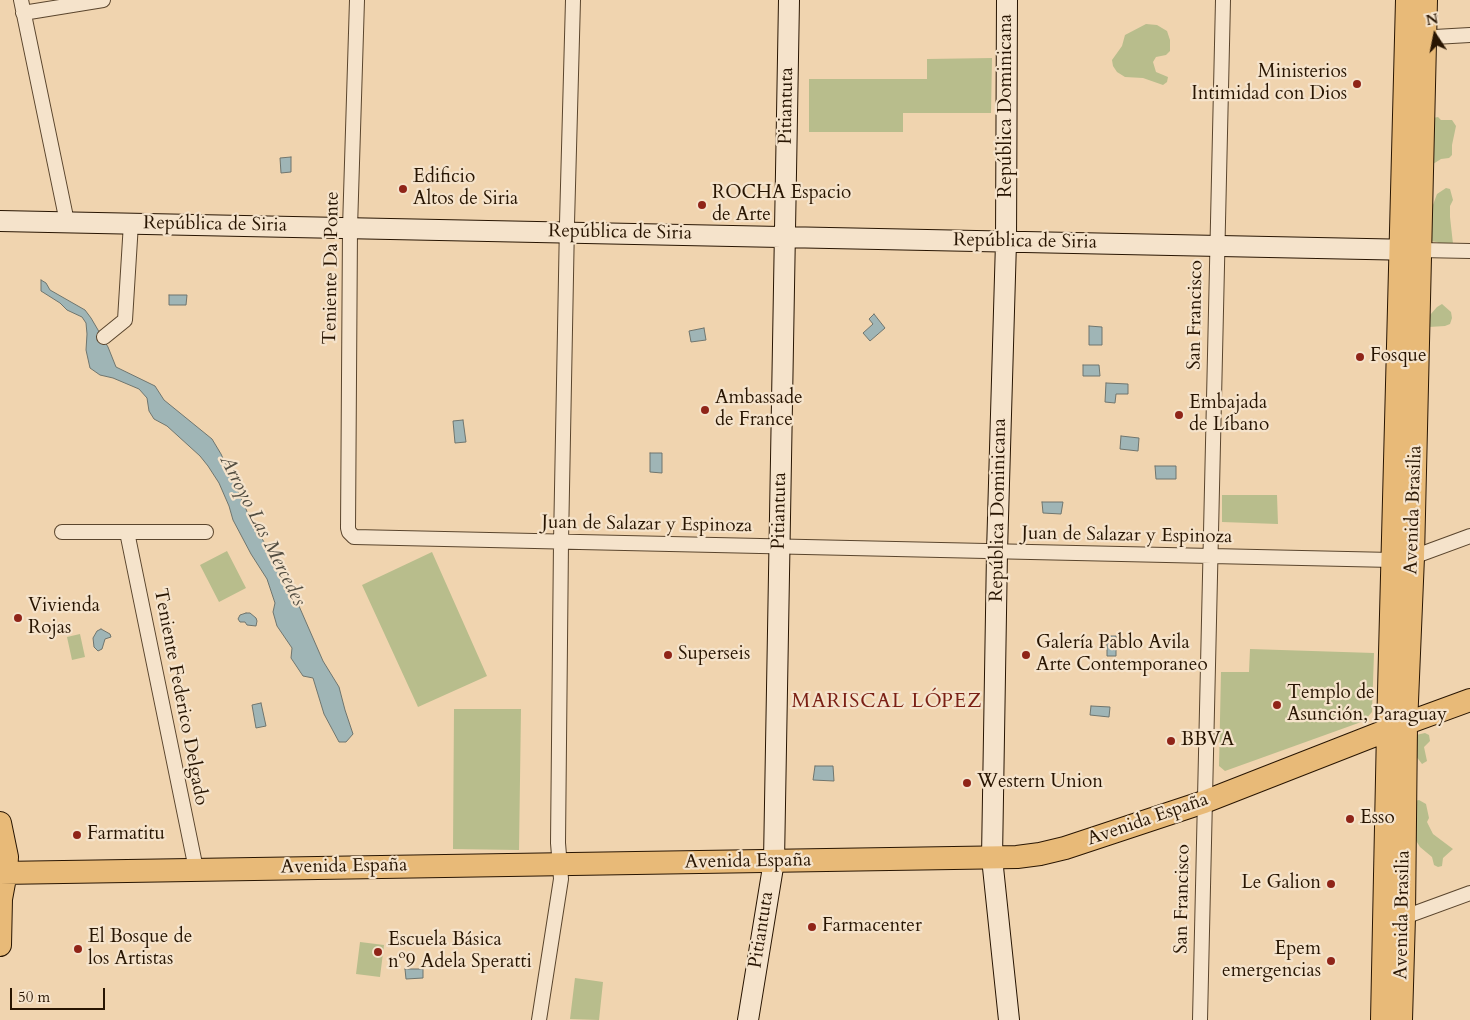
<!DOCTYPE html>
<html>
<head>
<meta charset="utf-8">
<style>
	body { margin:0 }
	#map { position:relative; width:1470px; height:1020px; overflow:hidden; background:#f0d4af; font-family:Cardo,serif }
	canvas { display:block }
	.north { position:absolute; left:1410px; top:10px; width:50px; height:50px; -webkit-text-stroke:4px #f5e3cb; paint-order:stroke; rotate:349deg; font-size:14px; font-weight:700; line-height:20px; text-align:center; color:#281502 }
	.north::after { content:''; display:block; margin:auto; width:18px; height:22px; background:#281502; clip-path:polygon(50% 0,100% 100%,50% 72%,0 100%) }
	.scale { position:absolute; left:10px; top:988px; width:95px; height:22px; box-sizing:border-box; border:2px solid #281502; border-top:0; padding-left:6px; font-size:15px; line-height:18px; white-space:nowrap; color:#281502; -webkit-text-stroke:4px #f5e3cb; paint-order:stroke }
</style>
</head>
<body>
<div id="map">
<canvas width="1470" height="1020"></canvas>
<div class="north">N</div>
<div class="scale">50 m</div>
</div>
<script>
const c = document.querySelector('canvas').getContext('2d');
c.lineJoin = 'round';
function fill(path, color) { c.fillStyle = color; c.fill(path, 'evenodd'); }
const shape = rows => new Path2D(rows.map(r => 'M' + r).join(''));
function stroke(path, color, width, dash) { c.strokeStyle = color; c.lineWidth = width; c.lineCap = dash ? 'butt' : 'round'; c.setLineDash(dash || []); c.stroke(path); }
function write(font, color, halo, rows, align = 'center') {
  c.font = font + ' Cardo,serif'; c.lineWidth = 4.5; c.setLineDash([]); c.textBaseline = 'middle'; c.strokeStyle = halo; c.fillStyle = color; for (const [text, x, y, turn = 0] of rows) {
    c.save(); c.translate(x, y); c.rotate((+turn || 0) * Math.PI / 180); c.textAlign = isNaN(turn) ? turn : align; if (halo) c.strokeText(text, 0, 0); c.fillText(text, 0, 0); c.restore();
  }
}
const green = shape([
	[1146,24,1157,25,1167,31,1170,40,1170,51,1166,55,1156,57,1153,62,1156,72,1168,77,1167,82,1163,85,1143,78,1125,77,1117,72,1113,66,1112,60,1122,46,1125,35],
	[992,58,991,113,903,113,903,132,809,132,809,79,927,79,927,59],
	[1438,117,1441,120,1452,120,1456,126,1452,145,1452,155,1449,158,1441,159,1433,164,1433,118],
	[1446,188,1450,189,1453,200,1450,206,1450,217,1453,244,1440,244,1437,242,1429,241,1430,213,1437,194],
	[1442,304,1451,312,1452,318,1450,324,1445,326,1429,327,1427,320,1430,315,1437,307],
	[1222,495,1277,495,1278,524,1222,522],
	[227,551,246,588,219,602,200,565],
	[432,552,487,676,418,707,362,585],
	[80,634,85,657,72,660,67,637],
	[1250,649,1374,653,1372,712,1364,721,1225,771,1219,766,1221,672,1249,672],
	[454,709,521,709,519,850,453,849],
	[1425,733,1429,735,1430,741,1424,747,1427,761,1422,764,1416,756,1416,735],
	[1419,800,1426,804,1429,818,1427,822,1433,834,1453,849,1443,858,1442,866,1438,867,1434,865,1432,857,1420,847,1415,839,1415,801],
	[360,942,384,945,380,977,356,974],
	[575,978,603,982,599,1020,570,1019]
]);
const water = shape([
	[291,157,291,172,281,173,280,158,291,157],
	[41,280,46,283,50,290,85,310,91,318,108,347,116,367,155,386,164,400,212,439,221,454,250,518,292,590,323,661,339,687,345,710,353,734,346,742,339,742,324,714,313,678,303,676,291,658,292,648,277,626,273,612,275,603,267,579,251,554,233,520,229,506,219,483,208,466,200,456,167,426,154,419,149,411,147,398,139,389,113,378,100,375,90,368,86,350,87,334,86,323,82,317,67,310,60,303,41,291,41,280],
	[169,295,187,295,186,305,169,305,169,295],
	[874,314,885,328,870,341,863,333,873,324,869,319,874,314],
	[1089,326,1102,327,1102,345,1089,345,1089,326],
	[704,328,706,340,691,342,689,331,704,328],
	[1083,365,1099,365,1100,376,1083,376,1083,365],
	[1106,383,1128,384,1128,394,1116,394,1115,403,1105,402,1106,383],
	[463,420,466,442,455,443,453,421,463,420],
	[1121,436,1139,438,1138,451,1120,449,1121,436],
	[650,453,662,453,662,473,650,472,650,453],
	[1155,466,1176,466,1176,479,1156,479,1155,466],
	[1042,502,1063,502,1061,514,1043,513,1042,502],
	[246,613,250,613,256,618,257,621,256,626,247,625,245,622,240,622,238,619,240,615,246,613],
	[101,629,110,634,111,637,105,639,102,649,98,651,94,647,93,638,97,631,101,629],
	[1107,636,1116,636,1116,656,1107,656,1107,636],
	[261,703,266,726,256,728,252,705,261,703],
	[1091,706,1110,707,1109,717,1090,715,1091,706],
	[815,766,833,766,834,781,813,780,815,766],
	[405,969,423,969,423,978,406,979,405,969]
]);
const street = shape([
	[21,0,67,222],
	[357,0,350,228,348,528,349,532,354,537,1392,560,1413,557,1470,536],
	[23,13,103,0],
	[1417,38,1470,35],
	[1420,250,1470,251],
	[104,337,125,320,131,223],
	[62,532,206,532],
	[127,532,196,869],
	[1399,919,1470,893],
	[539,1020,561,879,558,843,561,542,567,223,573,0],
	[1200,1020,1223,0]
]);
const secondary = shape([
	[1007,0,1006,242,997,552,992,858,1009,1020],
	[0,221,1415,250],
	[748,1020,774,861,789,0]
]);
const primary = shape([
	[0,823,7,857,6,872,1,899,0,945],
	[0,873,1017,857,1040,854,1065,848,1204,802,1388,730,1470,700],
	[1382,1020,1388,730,1407,0],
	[1401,1020,1404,917,1406,725,1413,557,1426,0]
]);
const markers = [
	[1357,84,5,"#8f2418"],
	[403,189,5,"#8f2418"],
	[702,205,5,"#8f2418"],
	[1360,357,5,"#8f2418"],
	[705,410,5,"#8f2418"],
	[1179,415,5,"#8f2418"],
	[18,618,5,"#8f2418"],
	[668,655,5,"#8f2418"],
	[1026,655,5,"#8f2418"],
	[1277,705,5,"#8f2418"],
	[1171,741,5,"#8f2418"],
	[967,783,5,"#8f2418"],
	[1350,819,5,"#8f2418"],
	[77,835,5,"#8f2418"],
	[1331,884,5,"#8f2418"],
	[812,927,5,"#8f2418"],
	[78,949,5,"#8f2418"],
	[378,952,5,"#8f2418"],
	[1331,961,5,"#8f2418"]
];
const poiNames = [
	["Ministerios",1347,73,"right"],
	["Intimidad con Dios",1347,95,"right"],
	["Edificio",413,178],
	["Altos de Siria",413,200],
	["ROCHA Espacio",712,194],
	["de Arte",712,216],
	["Fosque",1370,357],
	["Ambassade",715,399],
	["de France",715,421],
	["Embajada",1189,404],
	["de Líbano",1189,426],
	["Vivienda",28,607],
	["Rojas",28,629],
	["Galería Pablo Avila",1036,644],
	["Arte Contemporaneo",1036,666],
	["Superseis",678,655],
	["Templo de",1287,694],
	["Asunción, Paraguay",1287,716],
	["BBVA",1181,741],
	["Western Union",977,783],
	["Esso",1360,819],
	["Farmatitu",87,835],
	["Le Galion",1321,884,"right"],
	["Farmacenter",822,927],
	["El Bosque de",88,938],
	["los Artistas",88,960],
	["Escuela Básica",388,941],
	["nº9 Adela Speratti",388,963],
	["Epem",1321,950,"right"],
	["emergencias",1321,972,"right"]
];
const streetNames = [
	["Pitiantuta",787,106,-89],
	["República Dominicana",1007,106,-90],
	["República de Siria",215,225,1],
	["República de Siria",620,233,1],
	["República de Siria",1025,242,1],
	["Teniente Da Ponte",332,268,-89],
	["San Francisco",1196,315,-89],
	["República Dominicana",999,510,-89],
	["Avenida Brasilia",1414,510,-88],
	["Pitiantuta",780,511,-89],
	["Juan de Salazar y Espinoza",647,525,1],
	["Juan de Salazar y Espinoza",1127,536,1],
	["Teniente Federico Delgado",180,697,79],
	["Avenida España",1148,820,-19],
	["Avenida España",748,862,-1],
	["Avenida España",344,867,-1],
	["San Francisco",1183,899,-89],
	["Avenida Brasilia",1403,915,-89],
	["Pitiantuta",762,930,-81]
];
const waterNames = [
	["Arroyo Las Mercedes",262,531,63]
];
const neighbourhoodNames = [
	["MARISCAL LÓPEZ",887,702]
];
fill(green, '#b8bd8c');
fill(water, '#9fb5b6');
stroke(water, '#6f756e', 1);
stroke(street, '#5a452d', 16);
stroke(secondary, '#281502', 22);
stroke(primary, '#281502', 24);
stroke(street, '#f5e3cb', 14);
stroke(secondary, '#f5e3cb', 20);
stroke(primary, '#e8ba78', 22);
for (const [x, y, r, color] of markers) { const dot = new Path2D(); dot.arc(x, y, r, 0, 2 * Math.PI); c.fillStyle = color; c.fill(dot); stroke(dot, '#f5e3cb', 2); }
write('19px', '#281502', '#f5e3cb', poiNames, 'left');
write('19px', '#281502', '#f5e3cb', streetNames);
write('italic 20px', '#524d41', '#f5e3cb', waterNames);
c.letterSpacing = '1px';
write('20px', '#7a1f14', '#f5e3cb', neighbourhoodNames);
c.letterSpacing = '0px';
</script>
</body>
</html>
